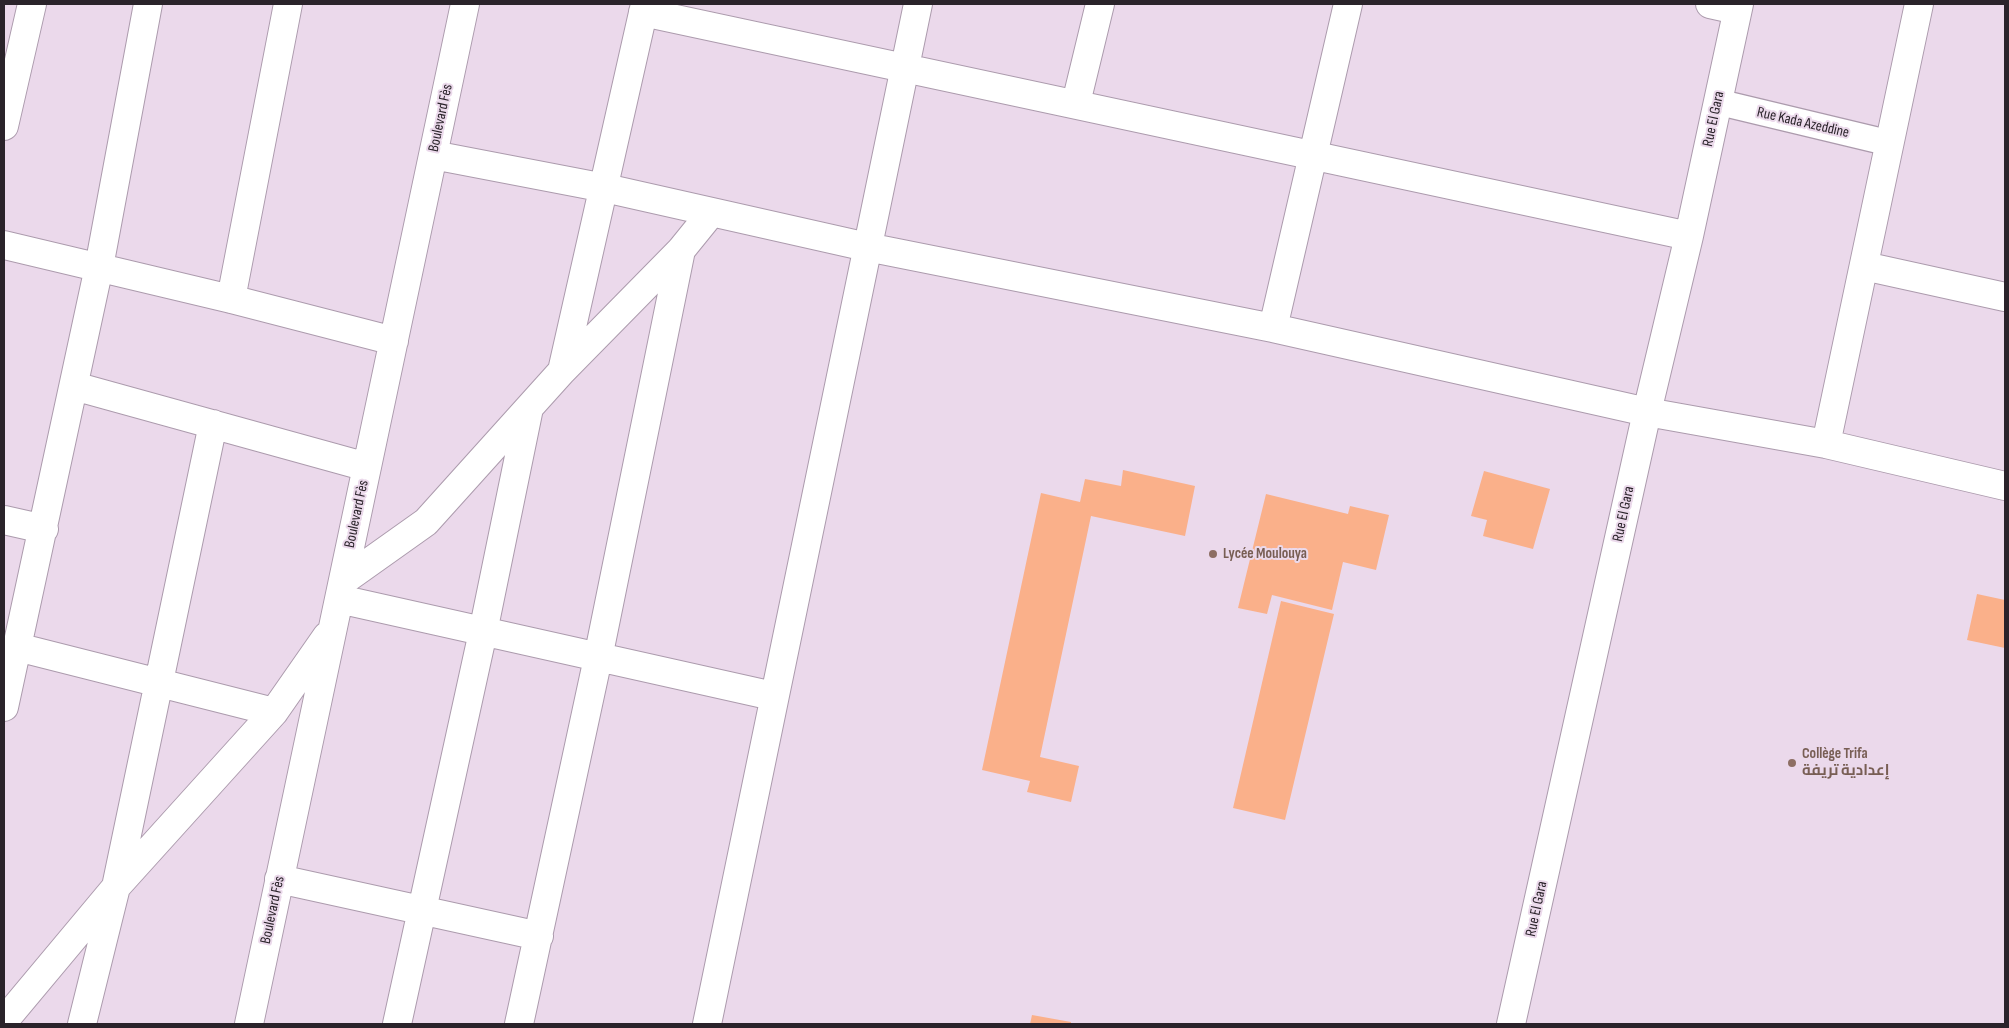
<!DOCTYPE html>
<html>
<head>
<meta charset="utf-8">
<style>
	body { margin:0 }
	#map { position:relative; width:2009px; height:1028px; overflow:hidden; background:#ebd9eb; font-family:"Sofia Sans Condensed",sans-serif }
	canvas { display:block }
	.frame { position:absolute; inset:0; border:5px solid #2a232a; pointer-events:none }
</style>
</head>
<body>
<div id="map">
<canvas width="2009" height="1028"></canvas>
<div class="frame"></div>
</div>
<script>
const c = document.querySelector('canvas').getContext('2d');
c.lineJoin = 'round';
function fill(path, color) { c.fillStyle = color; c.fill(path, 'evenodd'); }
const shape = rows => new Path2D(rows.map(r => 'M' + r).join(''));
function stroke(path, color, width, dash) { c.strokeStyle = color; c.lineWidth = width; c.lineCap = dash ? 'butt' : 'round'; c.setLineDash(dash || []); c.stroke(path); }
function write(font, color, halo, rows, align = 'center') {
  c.font = font + ' "Sofia Sans Condensed",Cairo,sans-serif'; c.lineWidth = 4; c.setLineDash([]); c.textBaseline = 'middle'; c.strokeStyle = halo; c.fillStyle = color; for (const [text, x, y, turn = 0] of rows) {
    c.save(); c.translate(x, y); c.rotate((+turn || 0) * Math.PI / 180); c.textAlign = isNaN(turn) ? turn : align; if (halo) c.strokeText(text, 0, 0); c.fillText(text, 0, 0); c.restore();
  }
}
const building = shape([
	[1123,470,1195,486,1185,536,1091,516,1040,757,1079,766,1071,802,1027,792,1030,781,982,770,1041,493,1080,502,1085,479,1121,486],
	[1484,471,1550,489,1533,549,1483,536,1487,520,1471,516],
	[1266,494,1348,514,1350,506,1389,515,1376,570,1343,562,1332,610,1272,595,1267,614,1238,608],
	[1977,594,2005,600,2005,648,1967,640],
	[1281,601,1334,614,1285,820,1233,808],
	[1032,1015,1071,1022,1071,1024,1030,1024]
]);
const pedestrian = shape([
	[1718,102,1889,143]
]);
const minor = shape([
	[1710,4,1737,10],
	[643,12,1689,236],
	[1076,103,1100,4],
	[4,126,32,4],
	[433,155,605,188,867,247,1273,328,1647,412,1826,444,2005,486],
	[4,245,231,299,394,341],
	[1864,266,2005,297],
	[231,299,288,4],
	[1273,328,1348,4],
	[562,371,645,4],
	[74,386,367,467],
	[1826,444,1919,4],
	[4,520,44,529],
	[343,581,426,522,562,371,681,250,711,213],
	[339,599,773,696],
	[17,647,274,712],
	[4,707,99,267,148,4],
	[279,879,539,936],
	[4,1021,116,887,274,712,327,636],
	[82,1024,116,887,213,424],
	[249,1024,465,4],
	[397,1024,483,632,529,408],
	[519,1024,598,658,681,250],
	[707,1024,918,4],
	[1511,1024,1647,412,1689,236,1739,4]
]);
const markers = [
	[1213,554,5,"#8d6e63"],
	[1792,763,5,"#8d6e63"]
];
const streetNames = [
	["Boulevard Fès",441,118,-78],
	["Rue El Gara",1714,119,-78],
	["Rue Kada Azeddine",1803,123,13],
	["Boulevard Fès",357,514,-78],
	["Rue El Gara",1624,514,-78],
	["Rue El Gara",1537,909,-78],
	["Boulevard Fès",273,910,-78]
];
const educationNames = [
	["Lycée Moulouya",1223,554],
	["Collège Trifa",1802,754],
	["إعدادية تريفة",1802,771]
];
fill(building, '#fab08a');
stroke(pedestrian, '#ac9bad', 28);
stroke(minor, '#ac9bad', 30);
stroke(pedestrian, '#fff', 25);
stroke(minor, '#fff', 28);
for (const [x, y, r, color] of markers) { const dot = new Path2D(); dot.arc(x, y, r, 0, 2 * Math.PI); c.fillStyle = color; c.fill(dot); stroke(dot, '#ebd9eb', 2); }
write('15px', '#2a232a', '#ebd9eb', streetNames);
write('bold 15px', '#785e54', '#ebd9eb', educationNames, 'left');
</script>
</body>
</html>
